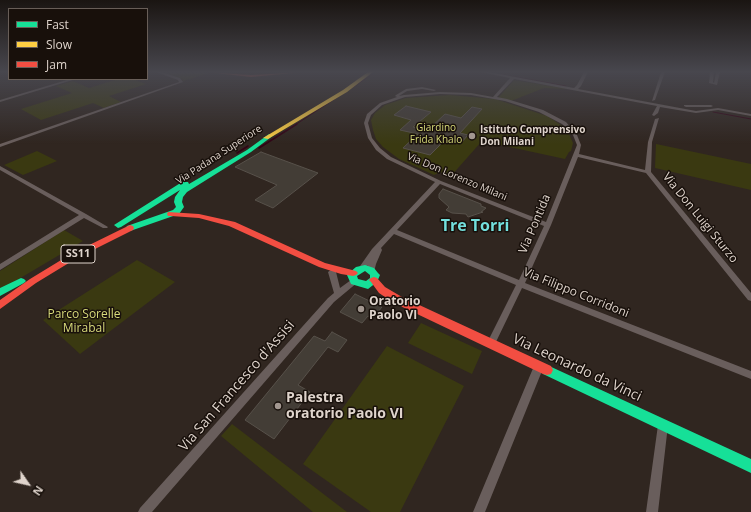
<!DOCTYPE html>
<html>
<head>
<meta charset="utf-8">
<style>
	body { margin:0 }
	#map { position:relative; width:751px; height:512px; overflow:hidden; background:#302620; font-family:"Open Sans",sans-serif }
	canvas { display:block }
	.legend { position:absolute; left:8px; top:8px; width:140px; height:72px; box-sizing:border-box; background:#18100b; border:1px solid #685e58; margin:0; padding:5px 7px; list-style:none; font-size:12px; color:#dfd4cc }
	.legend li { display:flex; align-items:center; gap:8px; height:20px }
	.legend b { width:20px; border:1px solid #685e58 }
	.north { position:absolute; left:8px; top:464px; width:40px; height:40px; -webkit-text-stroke:3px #18100b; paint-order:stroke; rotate:124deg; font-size:11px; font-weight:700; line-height:16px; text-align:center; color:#dfd4cc }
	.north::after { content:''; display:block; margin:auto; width:14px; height:18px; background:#dfd4cc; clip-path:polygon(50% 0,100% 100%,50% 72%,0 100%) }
</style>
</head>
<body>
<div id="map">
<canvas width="751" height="512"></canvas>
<ul class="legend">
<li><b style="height:5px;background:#16e098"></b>Fast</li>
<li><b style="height:5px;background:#ffcf43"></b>Slow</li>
<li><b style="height:5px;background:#f24e42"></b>Jam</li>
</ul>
<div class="north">N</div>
</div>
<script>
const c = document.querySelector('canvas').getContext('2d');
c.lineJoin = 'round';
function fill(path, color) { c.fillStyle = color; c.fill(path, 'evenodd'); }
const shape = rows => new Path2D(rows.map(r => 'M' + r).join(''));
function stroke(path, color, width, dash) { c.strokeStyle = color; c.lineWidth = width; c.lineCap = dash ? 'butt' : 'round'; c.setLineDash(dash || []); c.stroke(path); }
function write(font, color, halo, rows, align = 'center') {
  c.font = font + ' "Open Sans",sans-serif'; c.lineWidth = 3; c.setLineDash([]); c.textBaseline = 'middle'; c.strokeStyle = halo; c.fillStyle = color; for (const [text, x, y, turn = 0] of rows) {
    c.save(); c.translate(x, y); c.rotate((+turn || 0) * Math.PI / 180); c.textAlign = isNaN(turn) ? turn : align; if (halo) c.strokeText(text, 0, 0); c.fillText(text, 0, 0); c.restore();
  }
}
const green = shape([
	[163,72,204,72,209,73,183,81,182,79],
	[118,79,133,79,146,84,109,96,121,102,104,108,93,103,41,120,21,109,72,93,56,86,73,81,89,88],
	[514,80,569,89,544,88,511,101,498,98],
	[450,95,495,99,547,116,564,127,569,134,573,143,571,151,569,152,565,159,482,141,451,176,440,172,434,175,399,159,383,147,376,139,373,130,371,120,375,113,385,105,406,98],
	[656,144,751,164,751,190,655,168],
	[37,151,57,161,23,175,4,165],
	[64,230,83,241,12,283,0,288,0,271],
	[137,260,175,282,80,354,43,320],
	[421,323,482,351,472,374,408,343],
	[387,346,464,386,400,512,371,512,303,464],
	[232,424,347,512,313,512,221,436]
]);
const streamFar1 = shape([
	[491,72,495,73],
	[500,74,566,86],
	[713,112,751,119],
	[295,125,376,72]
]);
const stream = shape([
	[259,148,297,124],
	[237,153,248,146]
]);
const building = shape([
	[406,106,431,112,413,127,427,131,445,114,461,118,472,107,482,109,460,133,468,135,461,143,446,139,430,155,403,148,418,134,400,130,411,120,394,115,406,106],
	[261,152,318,173,273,208,255,200,277,185,235,167,261,152],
	[443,189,481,204,481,206,486,208,481,212,483,212,468,217,466,214,452,213,446,210,449,207,439,198,439,194,443,189],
	[355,294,382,307,373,318,368,316,362,323,340,312,355,294],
	[332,332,347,340,338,352,328,347,298,385,310,392,274,439,245,420,314,336,325,341,332,332]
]);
const street = shape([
	[156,72,162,72,180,78,183,82,0,147,0,144,179,82,178,80,156,72],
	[480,72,489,72,574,88,577,85,584,72,588,72,581,86,578,89,696,111,718,108,751,114,751,116,718,110,696,113,660,107,658,113,654,116,652,115,657,106,514,79,497,97,507,99,543,110,566,122,577,135,581,145,579,154,645,170,648,142,655,119,659,118,652,142,651,172,751,293,751,301,748,300,646,173,578,157,551,225,525,283,751,371,751,379,522,288,494,346,491,347,488,346,487,343,516,285,394,234,381,248,382,250,376,264,374,272,368,272,367,270,368,265,365,271,359,271,358,269,372,249,435,182,387,159,376,150,368,138,364,123,367,114,380,103,397,97,395,96,396,95,406,89,422,87,436,90,434,91,422,89,407,91,399,96,404,95,440,92,471,93,493,97,510,78,480,72],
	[440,94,471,95,505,101,539,112,562,124,573,135,577,145,546,222,441,181,391,157,380,148,372,138,368,123,371,115,382,105,405,97,440,94],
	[440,184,544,226,519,280,397,230,440,184],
	[661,72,665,72,655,100,652,101,661,72],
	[710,72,714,72,713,82,714,83,716,72,720,72,717,85,709,83,710,72],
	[70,79,76,79,0,102,0,100,70,79],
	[684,105,711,105,713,106,711,107,686,107,684,106,684,105],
	[0,166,86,214,108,227,107,228,103,228,84,218,0,270,0,264,79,215,0,170,0,166],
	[332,269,336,272,340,288,351,280,357,280,358,282,334,302,152,512,138,512,140,508,328,298,334,293,328,272,332,269],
	[539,362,542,363,544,366,485,512,473,512,534,366,536,363,539,362],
	[663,420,667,421,668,425,658,512,646,512,658,425,659,421,663,420]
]);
const fast = shape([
	[269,134,274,135,251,152,187,192,183,197,182,202,184,207,179,214,133,230,130,231,126,228,127,226,173,210,176,207,174,202,175,197,180,190,121,227,118,228,114,225,182,182,188,182,189,184,247,150,269,134],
	[365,265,374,268,378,273,380,275,377,282,368,289,351,284,347,275,349,273,356,267,365,265],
	[365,271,370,275,370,278,366,281,358,279,357,276,365,271],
	[21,278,24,279,26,281,24,283,0,296,0,288,21,278],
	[547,365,751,459,751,473,543,374,541,370,543,366,547,365]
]);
const slow = shape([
	[368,72,373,72,347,92,268,139,263,138,343,90,368,72]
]);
const jam = shape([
	[207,72,251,75,303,72,251,77,207,72],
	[168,212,199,214,235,222,325,263,356,271,358,273,356,275,353,276,341,274,319,267,229,226,199,218,171,216,168,216,167,214,168,212],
	[130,225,133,226,134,228,133,230,77,258,36,283,0,309,0,300,30,279,71,254,130,225],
	[374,277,377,278,385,287,402,297,551,366,553,370,551,374,547,375,543,374,394,303,379,293,371,282,369,280,371,278,374,277]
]);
const markers = [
	[472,136,4,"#a29790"],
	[361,309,4,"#a29790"],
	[278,406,4,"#a29790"]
];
const farParknames = [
	["Giardino",436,128],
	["Frida Khalo",436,140]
];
const farPoinames = [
	["Istituto Comprensivo",480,130],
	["Don Milani",480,142]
];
const farStreetnames = [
	["Via Padana Superiore",219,155,-33],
	["Via Don Lorenzo Milani",457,177,23]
];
const shields = [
	[78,254,34]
];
const shieldNames = [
	["SS11",78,254]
];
const streetNames = [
	["Via Don Luigi Sturzo",700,218,51],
	["Via Pontida",535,224,-67],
	["Via Filippo Corridoni",576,293,22]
];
const poiNames = [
	["Oratorio",369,302],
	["Paolo VI",369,316]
];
const parkNames = [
	["Parco Sorelle",84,315],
	["Mirabal",84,329]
];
const nearStreetnames = [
	["Via Leonardo da Vinci",577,368,25],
	["Via San Francesco d'Assisi",237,386,-49]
];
const nearPoinames = [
	["Palestra",286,398],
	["oratorio Paolo VI",286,414]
];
const districtNames = [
	["Tre Torri",475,226]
];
fill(green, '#3a3911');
stroke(streamFar1, '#310315', 1);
stroke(stream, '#310315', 1.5);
fill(building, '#433d36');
stroke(building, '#57514a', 1);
fill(street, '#695e5c');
fill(fast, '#16e098');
fill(slow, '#ffcf43');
fill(jam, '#f24e42');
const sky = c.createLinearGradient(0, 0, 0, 144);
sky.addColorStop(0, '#1a1512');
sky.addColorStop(0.5, '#48474e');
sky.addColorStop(1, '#48474e00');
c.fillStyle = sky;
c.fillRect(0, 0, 751, 144);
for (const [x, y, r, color] of markers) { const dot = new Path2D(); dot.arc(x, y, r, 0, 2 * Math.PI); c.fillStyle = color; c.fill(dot); stroke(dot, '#18100b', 1.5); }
write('10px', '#d7da7a', '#18100b', farParknames);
write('bold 10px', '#dfd4cc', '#18100b', farPoinames, 'left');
write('10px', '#dfd4cc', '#18100b', farStreetnames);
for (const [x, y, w] of shields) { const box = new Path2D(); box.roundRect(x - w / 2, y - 9, w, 18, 3); c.fillStyle = '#18100b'; c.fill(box); stroke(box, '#dfd4cc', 1); }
write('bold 11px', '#dfd4cc', null, shieldNames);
write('12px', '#dfd4cc', '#18100b', streetNames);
write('bold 12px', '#dfd4cc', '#18100b', poiNames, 'left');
write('12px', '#d7da7a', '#18100b', parkNames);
write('14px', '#dfd4cc', '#18100b', nearStreetnames);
write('bold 14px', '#dfd4cc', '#18100b', nearPoinames, 'left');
write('bold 16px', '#73dfdd', '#18100b', districtNames);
</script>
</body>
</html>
